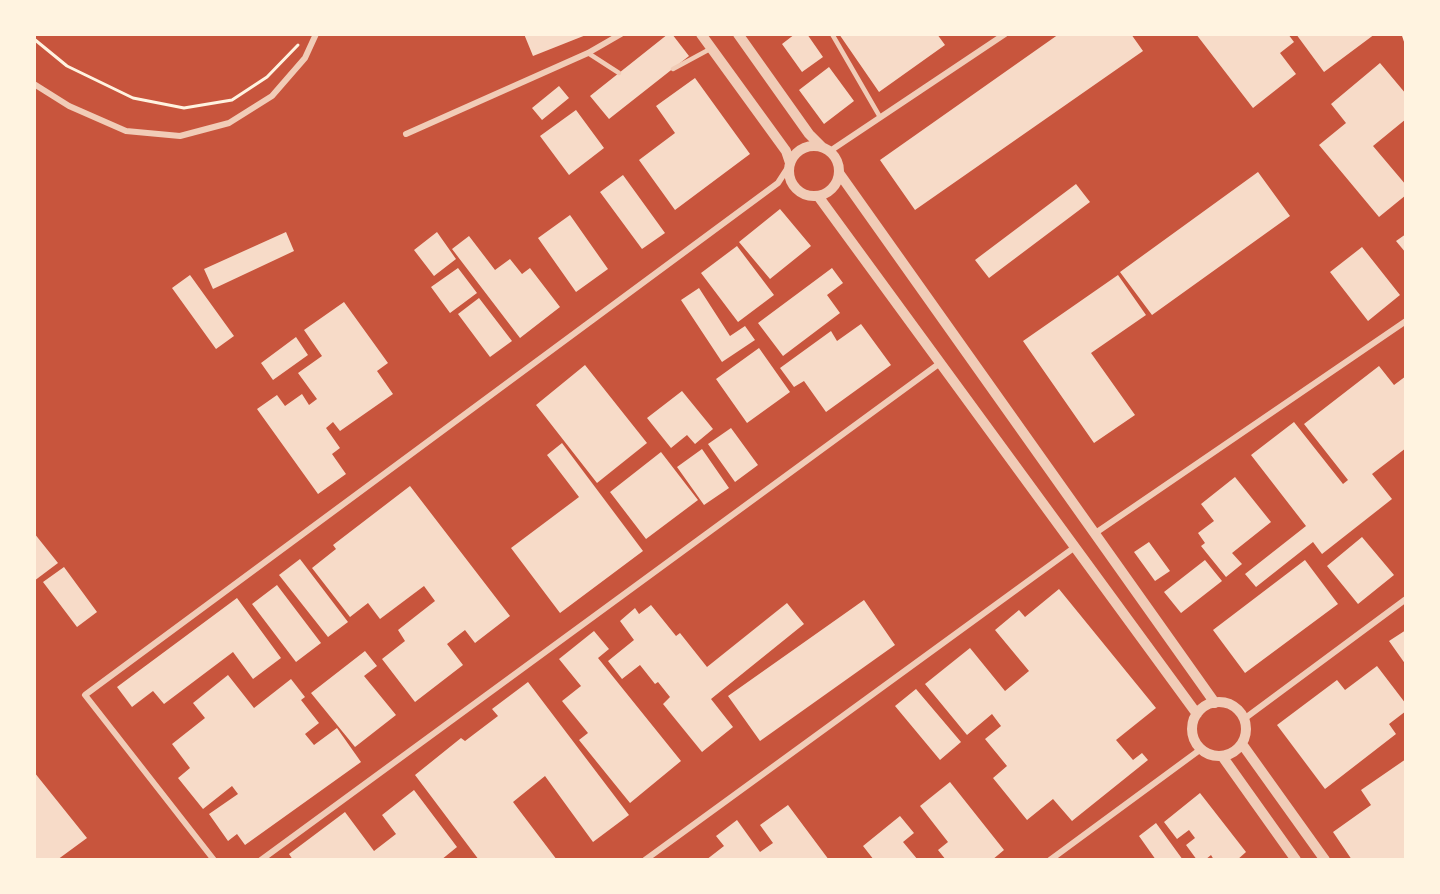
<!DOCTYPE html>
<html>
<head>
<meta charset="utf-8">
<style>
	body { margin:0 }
	#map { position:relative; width:1440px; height:894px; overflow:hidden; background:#c8553d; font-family:Mulish,sans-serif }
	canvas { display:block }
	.frame { position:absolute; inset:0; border:36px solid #fff3e0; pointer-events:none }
</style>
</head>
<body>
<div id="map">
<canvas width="1440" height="894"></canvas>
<div class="frame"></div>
</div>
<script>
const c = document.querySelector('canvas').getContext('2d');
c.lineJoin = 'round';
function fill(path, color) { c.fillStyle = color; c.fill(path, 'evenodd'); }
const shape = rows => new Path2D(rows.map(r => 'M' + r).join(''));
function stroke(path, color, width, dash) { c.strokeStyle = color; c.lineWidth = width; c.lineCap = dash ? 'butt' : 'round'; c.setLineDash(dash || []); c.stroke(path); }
const building = shape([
	[524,34,586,34,586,35,533,56],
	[668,34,672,34,689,56,609,119,590,96],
	[795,34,807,34,823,57,802,72,782,44],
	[839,34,937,34,945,45,879,92],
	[1059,34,1131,34,1143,51,915,210,880,160],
	[1196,34,1288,34,1294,42,1280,53,1296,74,1253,108],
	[1296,34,1375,34,1324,72],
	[1380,63,1406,94,1406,119,1373,146,1406,185,1406,195,1379,217,1319,145,1346,123,1331,104],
	[829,67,854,101,824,124,799,90],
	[695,78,750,154,675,210,639,160,675,133,656,106],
	[559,86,569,98,542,120,532,108],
	[576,110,604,148,569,175,540,136],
	[1258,172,1290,216,1152,315,1120,272],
	[623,175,665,233,642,249,600,192],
	[1076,184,1090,202,989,278,975,260],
	[780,209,811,246,770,279,739,242],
	[570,215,608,269,576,292,538,238],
	[286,232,294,251,213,289,204,269],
	[437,232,456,259,434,276,414,250],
	[1406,234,1406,253,1396,241],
	[469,236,495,270,510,259,522,274,530,268,560,307,520,338,452,249],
	[737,246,774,295,738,322,701,273],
	[1362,247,1400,295,1368,321,1330,272],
	[458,268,477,293,450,313,431,287],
	[832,268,843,283,827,295,840,313,783,356,758,323],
	[190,275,234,336,216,349,172,288],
	[1118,275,1146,315,1091,353,1135,415,1094,443,1023,341],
	[699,288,730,336,745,326,755,340,722,362,681,300],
	[479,298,512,341,490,357,458,314],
	[344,302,388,363,377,371,393,394,340,431,333,422,326,428,340,448,332,454,346,474,318,494,257,409,277,395,285,406,302,394,309,405,317,399,298,373,322,356,304,330],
	[861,324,891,365,826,412,804,381,794,387,780,368,831,331,837,341],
	[296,337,308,355,273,380,261,363],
	[759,348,790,392,747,423,716,379],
	[585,365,647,443,597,483,536,405],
	[1379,366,1394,385,1406,376,1406,448,1372,474,1392,499,1322,554,1313,542,1256,587,1245,574,1306,526,1251,455,1294,422,1343,484,1348,480,1304,424],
	[682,391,713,429,695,444,687,435,671,448,647,418],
	[731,428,758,465,735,482,708,444],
	[562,443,643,551,560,613,511,548,579,497,547,455],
	[702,449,729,488,704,505,677,467],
	[661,452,698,500,646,539,610,492],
	[1235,477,1271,522,1232,553,1242,564,1226,577,1201,546,1205,543,1198,533,1214,521,1201,504],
	[410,486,510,616,475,643,465,630,447,644,463,665,415,702,382,659,405,641,398,630,435,601,424,586,380,619,368,603,350,617,312,568,336,549,333,545],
	[34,533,58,563,34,581],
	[1362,537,1394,575,1358,604,1327,566],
	[1149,542,1170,571,1155,581,1134,552],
	[300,559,348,622,328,637,279,575],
	[1205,560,1222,581,1181,613,1164,592],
	[1305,560,1338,604,1245,673,1213,630],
	[64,567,97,612,77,627,43,582],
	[277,585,321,643,296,662,252,604],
	[1059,589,1156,708,1116,740,1133,760,1142,753,1148,760,1072,821,1053,799,1027,820,993,778,1007,766,985,739,1001,726,992,714,967,735,925,684,970,648,1005,691,1029,671,995,630,1019,610,1025,617],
	[237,598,281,658,253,679,233,652,164,704,153,691,132,707,117,687],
	[864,600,895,645,760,741,728,696],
	[787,603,804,624,711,699,733,727,702,752,663,704,670,697,658,682,655,684,640,665,622,679,608,661,634,640,620,621,635,608,639,614,651,605,676,636,680,633,707,667],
	[1406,630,1406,665,1389,641],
	[594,631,609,649,598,658,681,761,630,803,579,740,588,733,562,701,581,686,559,659],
	[365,651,377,666,364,676,396,715,355,747,311,693],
	[1377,666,1406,704,1406,711,1389,724,1396,734,1325,789,1277,725,1337,680,1345,690],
	[228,675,254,708,291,679,305,697,301,700,319,723,305,734,314,745,337,728,361,762,245,845,237,834,228,841,209,814,238,794,232,786,203,809,178,778,190,768,172,744,205,718,193,703],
	[528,682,629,815,593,842,545,776,513,802,557,860,479,860,415,775,461,738,465,741,498,716,492,709],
	[916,689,961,742,940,760,895,706],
	[1406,759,1406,860,1352,860,1333,832,1371,805,1361,790],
	[34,772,87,838,57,860,34,860],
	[950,782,1004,850,992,860,946,860,938,850,948,842,920,806],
	[414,790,457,847,441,860,293,860,289,854,345,812,374,851,396,834,382,815],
	[1200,793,1246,852,1237,860,1214,860,1211,855,1205,860,1197,860,1186,845,1195,838,1189,830,1177,839,1164,822],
	[788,805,829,860,706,860,724,846,716,836,737,820,760,852,773,843,760,825],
	[900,816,914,833,903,842,918,860,874,860,863,846],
	[1156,823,1183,860,1156,860,1139,836]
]);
const path = shape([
	[1403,34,1406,43],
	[34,39,67,66,133,98,184,108,232,100,267,77,298,45]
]);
const service = shape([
	[832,34,880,117],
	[588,53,619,73],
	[673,69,710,49]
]);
const minor = shape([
	[34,84,69,106,126,131,180,136,229,123,272,96,305,58,316,34],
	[406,134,588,53,621,34],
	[830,151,1005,34],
	[1094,534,1406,321],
	[1244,719,1406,599],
	[214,860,85,695,778,183,789,166],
	[261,860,940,363],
	[645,860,1075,547],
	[1050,860,1201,749]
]);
const tertiary = shape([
	[701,34,786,151,790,163],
	[738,34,809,134,822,147],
	'789 171a25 25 0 1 1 50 0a25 25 0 1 1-50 0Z',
	[839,173,1215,703],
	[818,196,1197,714],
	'1192 729a27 27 0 1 1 54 0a27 27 0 1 1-54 0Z',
	[1242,744,1325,860],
	[1222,756,1296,860]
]);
fill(building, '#f7dbc8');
stroke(path, '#fff3e0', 3);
stroke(service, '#f1ccb7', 4.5);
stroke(minor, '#f1ccb7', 6);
stroke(tertiary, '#f1ccb7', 10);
</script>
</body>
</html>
